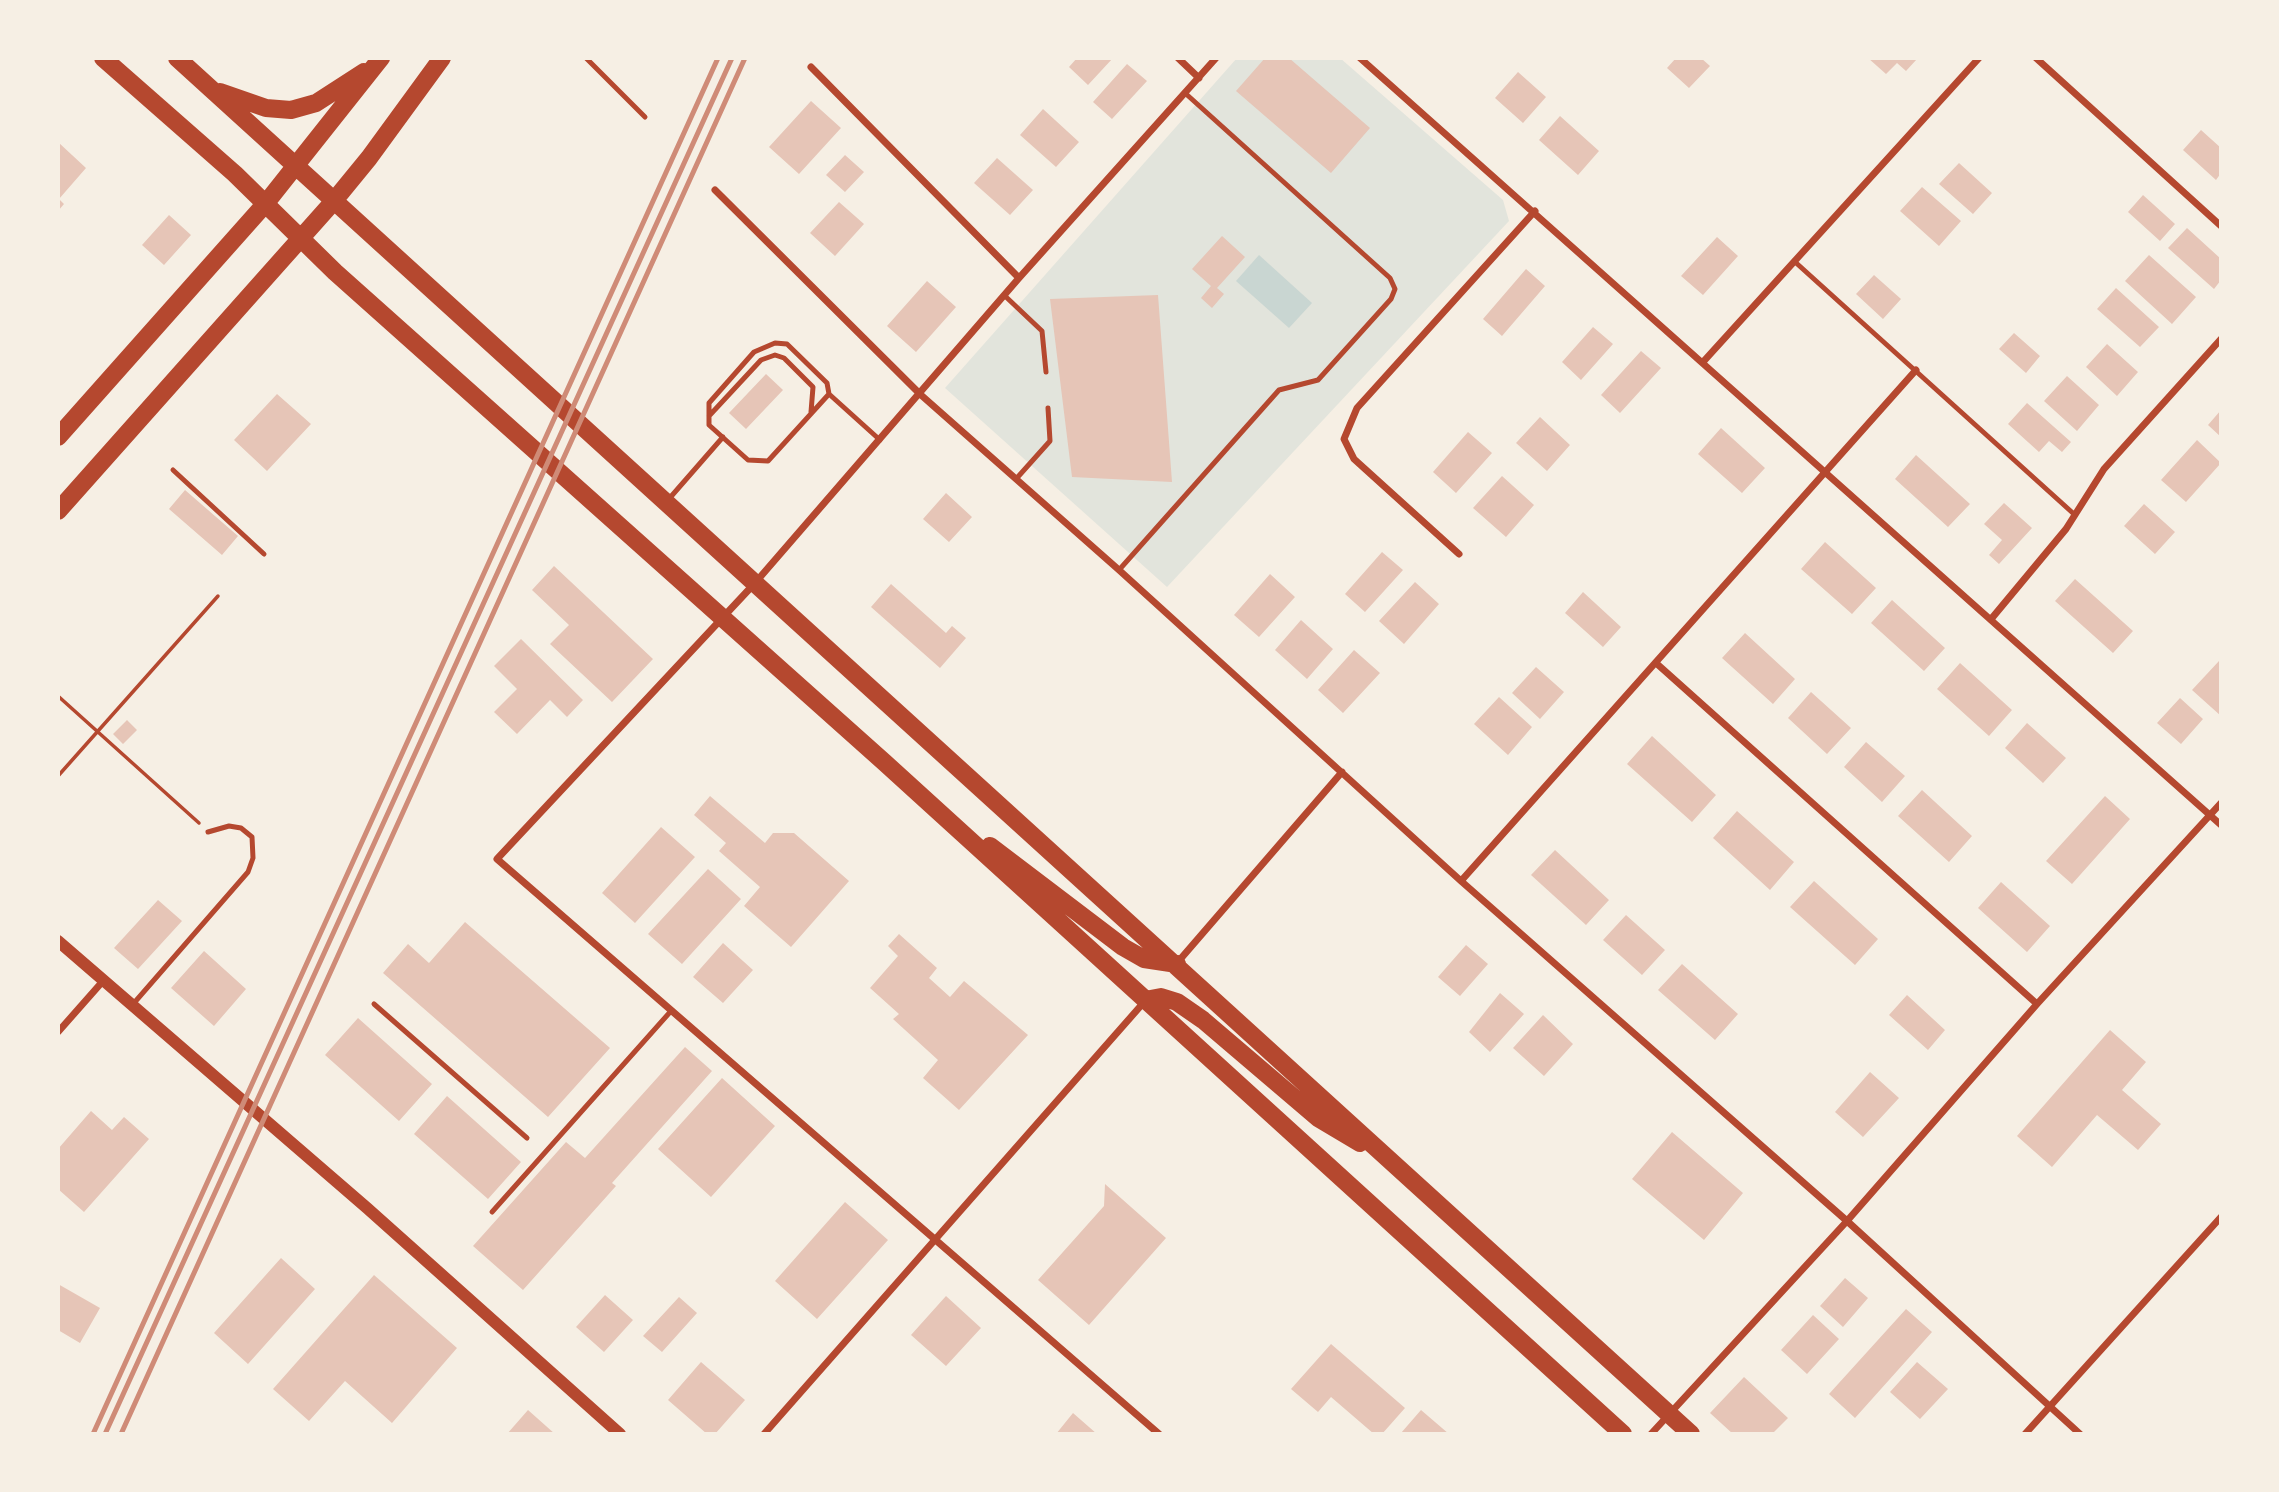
<!DOCTYPE html>
<html>
<head>
<meta charset="utf-8">
<style>
	body { margin:0 }
	#map { position:relative; width:2279px; height:1492px; overflow:hidden; background:#f6efe4; font-family:"IBM Plex Serif",serif }
	canvas { display:block }
	.frame { position:absolute; inset:0; border:60px solid #f6efe4; pointer-events:none }
</style>
</head>
<body>
<div id="map">
<canvas width="2279" height="1492"></canvas>
<div class="frame"></div>
</div>
<script>
const c = document.querySelector('canvas').getContext('2d');
c.lineJoin = 'round';
function fill(path, color) { c.fillStyle = color; c.fill(path, 'evenodd'); }
const shape = rows => new Path2D(rows.map(r => 'M' + r).join(''));
function stroke(path, color, width, dash) { c.strokeStyle = color; c.lineWidth = width; c.lineCap = dash ? 'butt' : 'round'; c.setLineDash(dash || []); c.stroke(path); }
const green = shape([
	[1237,58,1340,58,1503,200,1509,221,1167,587,945,388]
]);
const water = shape([
	[1259,255,1312,303,1289,328,1236,281]
]);
const building = shape([
	[1077,58,1113,58,1088,85,1069,67],
	[1265,58,1289,58,1370,128,1331,173,1236,91],
	[1676,58,1701,58,1710,66,1689,88,1667,68],
	[1868,58,1916,58,1917,59,1906,71,1897,63,1886,74],
	[1127,64,1147,81,1112,119,1093,102],
	[1518,72,1546,97,1523,123,1495,98],
	[811,101,841,128,799,174,769,147],
	[1043,109,1079,142,1056,167,1020,135],
	[1560,116,1599,151,1578,175,1539,140],
	[2201,130,2221,148,2221,173,2216,180,2183,150],
	[58,142,86,168,59,199,64,204,58,211],
	[845,155,864,172,845,192,826,175],
	[997,158,1033,190,1010,215,974,183],
	[1959,163,1992,193,1973,214,1939,184],
	[1922,187,1961,221,1939,246,1900,211],
	[2143,195,2175,224,2160,241,2128,212],
	[839,202,864,224,835,256,810,233],
	[169,215,191,235,164,265,142,245],
	[2187,228,2221,259,2221,280,2214,289,2168,248],
	[1222,236,1245,257,1217,288,1224,294,1212,308,1201,298,1211,286,1192,269],
	[1717,237,1738,256,1703,295,1681,276],
	[2149,255,2196,297,2172,324,2125,281],
	[1526,269,1545,286,1502,336,1483,319],
	[1874,275,1901,299,1883,319,1856,294],
	[927,281,956,307,916,352,887,326],
	[2116,288,2159,327,2140,347,2097,309],
	[1158,295,1172,482,1072,477,1050,299],
	[1593,327,1613,344,1581,380,1562,362],
	[2014,333,2040,356,2026,373,1999,349],
	[2107,344,2138,372,2117,396,2086,367],
	[1641,351,1661,368,1620,413,1601,395],
	[766,374,783,390,746,429,729,413],
	[2067,376,2099,405,2077,431,2044,401],
	[277,394,311,424,267,471,234,440],
	[2027,403,2071,442,2062,452,2049,441,2039,452,2008,424],
	[2221,410,2221,437,2208,425],
	[1540,417,1570,445,1547,471,1516,443],
	[1721,428,1765,468,1742,493,1698,454],
	[1468,432,1492,453,1456,493,1433,472],
	[2197,440,2221,463,2186,502,2161,480],
	[1916,455,1970,504,1948,527,1895,479],
	[1502,476,1534,505,1506,537,1473,508],
	[185,490,238,536,222,555,169,509],
	[946,493,972,517,949,542,923,519],
	[2004,503,2032,528,1999,564,1989,555,2002,540,1984,524],
	[2144,504,2175,532,2155,554,2124,526],
	[1825,542,1876,588,1852,614,1801,569],
	[1382,552,1403,570,1365,612,1345,594],
	[554,566,653,659,612,702,550,644,569,625,532,590],
	[1270,574,1295,597,1259,637,1234,615],
	[2075,579,2133,631,2113,653,2055,601],
	[1415,582,1439,604,1404,644,1379,621],
	[891,584,946,633,952,626,966,638,940,668,871,607],
	[1583,592,1621,627,1603,647,1565,613],
	[1892,600,1945,648,1924,671,1871,623],
	[1301,620,1333,649,1307,679,1275,650],
	[1745,633,1795,679,1773,704,1722,658],
	[521,639,583,700,567,717,550,700,517,734,494,712,517,689,494,666],
	[1354,650,1380,673,1343,713,1318,690],
	[2219,661,2221,663,2221,716,2192,690],
	[1960,663,2012,710,1989,736,1937,689],
	[1536,667,1564,692,1540,719,1512,693],
	[1811,692,1851,728,1827,754,1788,718],
	[1499,697,1532,727,1508,755,1474,724],
	[2180,698,2203,719,2181,744,2157,723],
	[127,720,137,730,123,744,113,734],
	[2027,723,2066,758,2043,783,2005,748],
	[1652,736,1716,795,1692,822,1627,764],
	[1866,742,1905,776,1882,802,1844,767],
	[1922,790,1972,836,1949,862,1898,816],
	[710,796,765,843,773,833,794,833,849,881,791,947,744,906,760,887,719,851,726,843,694,815],
	[2105,796,2130,819,2072,884,2046,861],
	[1737,811,1794,862,1770,890,1713,838],
	[661,827,695,857,635,923,602,893],
	[1555,850,1609,900,1586,925,1531,875],
	[708,869,741,899,682,964,648,934],
	[1814,881,1878,939,1855,965,1790,907],
	[2001,882,2050,926,2027,952,1978,908],
	[158,900,182,921,138,969,114,948],
	[1626,915,1665,950,1642,975,1603,940],
	[465,922,610,1048,548,1117,383,973,408,944,429,963],
	[899,934,937,968,929,978,950,997,964,981,1028,1035,959,1110,923,1078,938,1060,893,1019,899,1014,870,988,898,956,888,946],
	[723,943,753,970,723,1003,693,977],
	[1466,945,1488,964,1460,996,1438,977],
	[204,951,246,989,214,1026,171,988],
	[1682,964,1738,1014,1715,1040,1658,990],
	[1500,993,1524,1014,1490,1052,1469,1032],
	[1907,995,1945,1030,1928,1050,1889,1015],
	[1543,1015,1573,1044,1544,1076,1513,1048],
	[358,1018,432,1084,399,1121,325,1055],
	[2110,1030,2146,1062,2122,1090,2161,1124,2138,1150,2097,1115,2052,1167,2017,1136],
	[685,1047,712,1071,612,1183,616,1186,523,1290,473,1246,566,1142,585,1158],
	[1870,1072,1899,1098,1863,1137,1835,1112],
	[722,1078,775,1126,711,1197,658,1149],
	[447,1096,521,1162,488,1199,414,1134],
	[91,1111,112,1130,124,1117,149,1139,84,1212,58,1189,58,1149],
	[1672,1132,1743,1193,1704,1240,1632,1179],
	[1105,1184,1166,1238,1089,1325,1038,1280,1104,1206],
	[845,1202,888,1240,817,1319,775,1281],
	[281,1258,315,1289,248,1364,214,1333],
	[374,1275,457,1348,392,1423,345,1381,309,1421,273,1389],
	[1845,1278,1868,1298,1843,1327,1820,1306],
	[58,1284,100,1308,80,1343,58,1330],
	[605,1295,633,1320,604,1352,576,1327],
	[946,1296,981,1328,946,1366,911,1335],
	[679,1297,697,1313,662,1352,643,1336],
	[1906,1309,1932,1332,1855,1418,1829,1394],
	[1813,1315,1839,1339,1807,1374,1781,1350],
	[1331,1344,1405,1408,1382,1434,1374,1434,1331,1397,1318,1412,1291,1389],
	[701,1362,745,1400,715,1434,707,1434,668,1400],
	[1917,1362,1948,1389,1920,1419,1890,1392],
	[1744,1377,1788,1418,1772,1434,1733,1434,1710,1413],
	[528,1410,555,1434,507,1434],
	[1421,1410,1449,1434,1401,1433],
	[1073,1413,1097,1434,1056,1434]
]);
const path = shape([
	[58,696,199,823],
	[58,776,218,596]
]);
const service = shape([
	[586,58,645,117],
	[1794,261,2075,515],
	[1005,296,1042,331,1046,372],
	[829,394,768,461,748,460,709,425,709,403,754,352,775,343,787,344,827,383,829,394,880,440],
	[709,416,761,360,775,355,784,358,813,387,811,412],
	[173,470,264,554],
	[1016,479,1050,441,1048,408],
	[668,500,723,437],
	[1119,570,1279,390,1318,380,1391,299,1395,289,1390,278,1185,93],
	[134,1003,248,872,253,858,252,837,241,828,229,826,208,832],
	[374,1004,527,1138],
	[492,1212,671,1011]
]);
const minor = shape([
	[1178,58,1199,78],
	[1360,58,2221,825],
	[2036,58,2221,226],
	[811,67,1019,278],
	[715,190,921,395,1119,570,1461,881,1847,1221,2080,1434],
	[1703,362,1979,58],
	[1459,554,1354,459,1344,439,1357,408,1535,211],
	[1992,618,2066,529,2104,469,2221,339],
	[1656,663,2037,1004],
	[1461,881,1916,370],
	[1177,963,1342,772],
	[58,1032,103,981],
	[764,1434,1145,1001],
	[1159,1434,497,859,755,583,1019,278,1216,58],
	[1651,1434,1847,1221,2037,1004,2221,803],
	[2025,1434,2221,1217]
]);
const tertiary = shape([
	[58,941,367,1208,620,1434]
]);
const primary = shape([
	[103,58,235,174,335,272,884,762,1623,1434],
	[177,58,1691,1434],
	[220,92,266,108,291,110,316,103,364,72],
	[58,437,266,203,381,58],
	[58,511,333,202,369,158,442,58],
	[990,846,1123,947,1144,959,1177,964],
	[1145,1000,1161,997,1177,1002,1203,1020,1318,1118,1360,1143]
]);
const rail = shape([
	[93,1434,718,58],
	[105,1434,732,58],
	[121,1434,745,58]
]);
fill(green, '#e2e4dc');
fill(water, '#c9d6d2');
fill(building, '#e6c5b7');
stroke(path, '#b5482f', 3.5);
stroke(service, '#b5482f', 5);
stroke(minor, '#b5482f', 7);
stroke(tertiary, '#b5482f', 12);
stroke(primary, '#b5482f', 18);
stroke(rail, '#cf8b77', 5);
</script>
</body>
</html>
